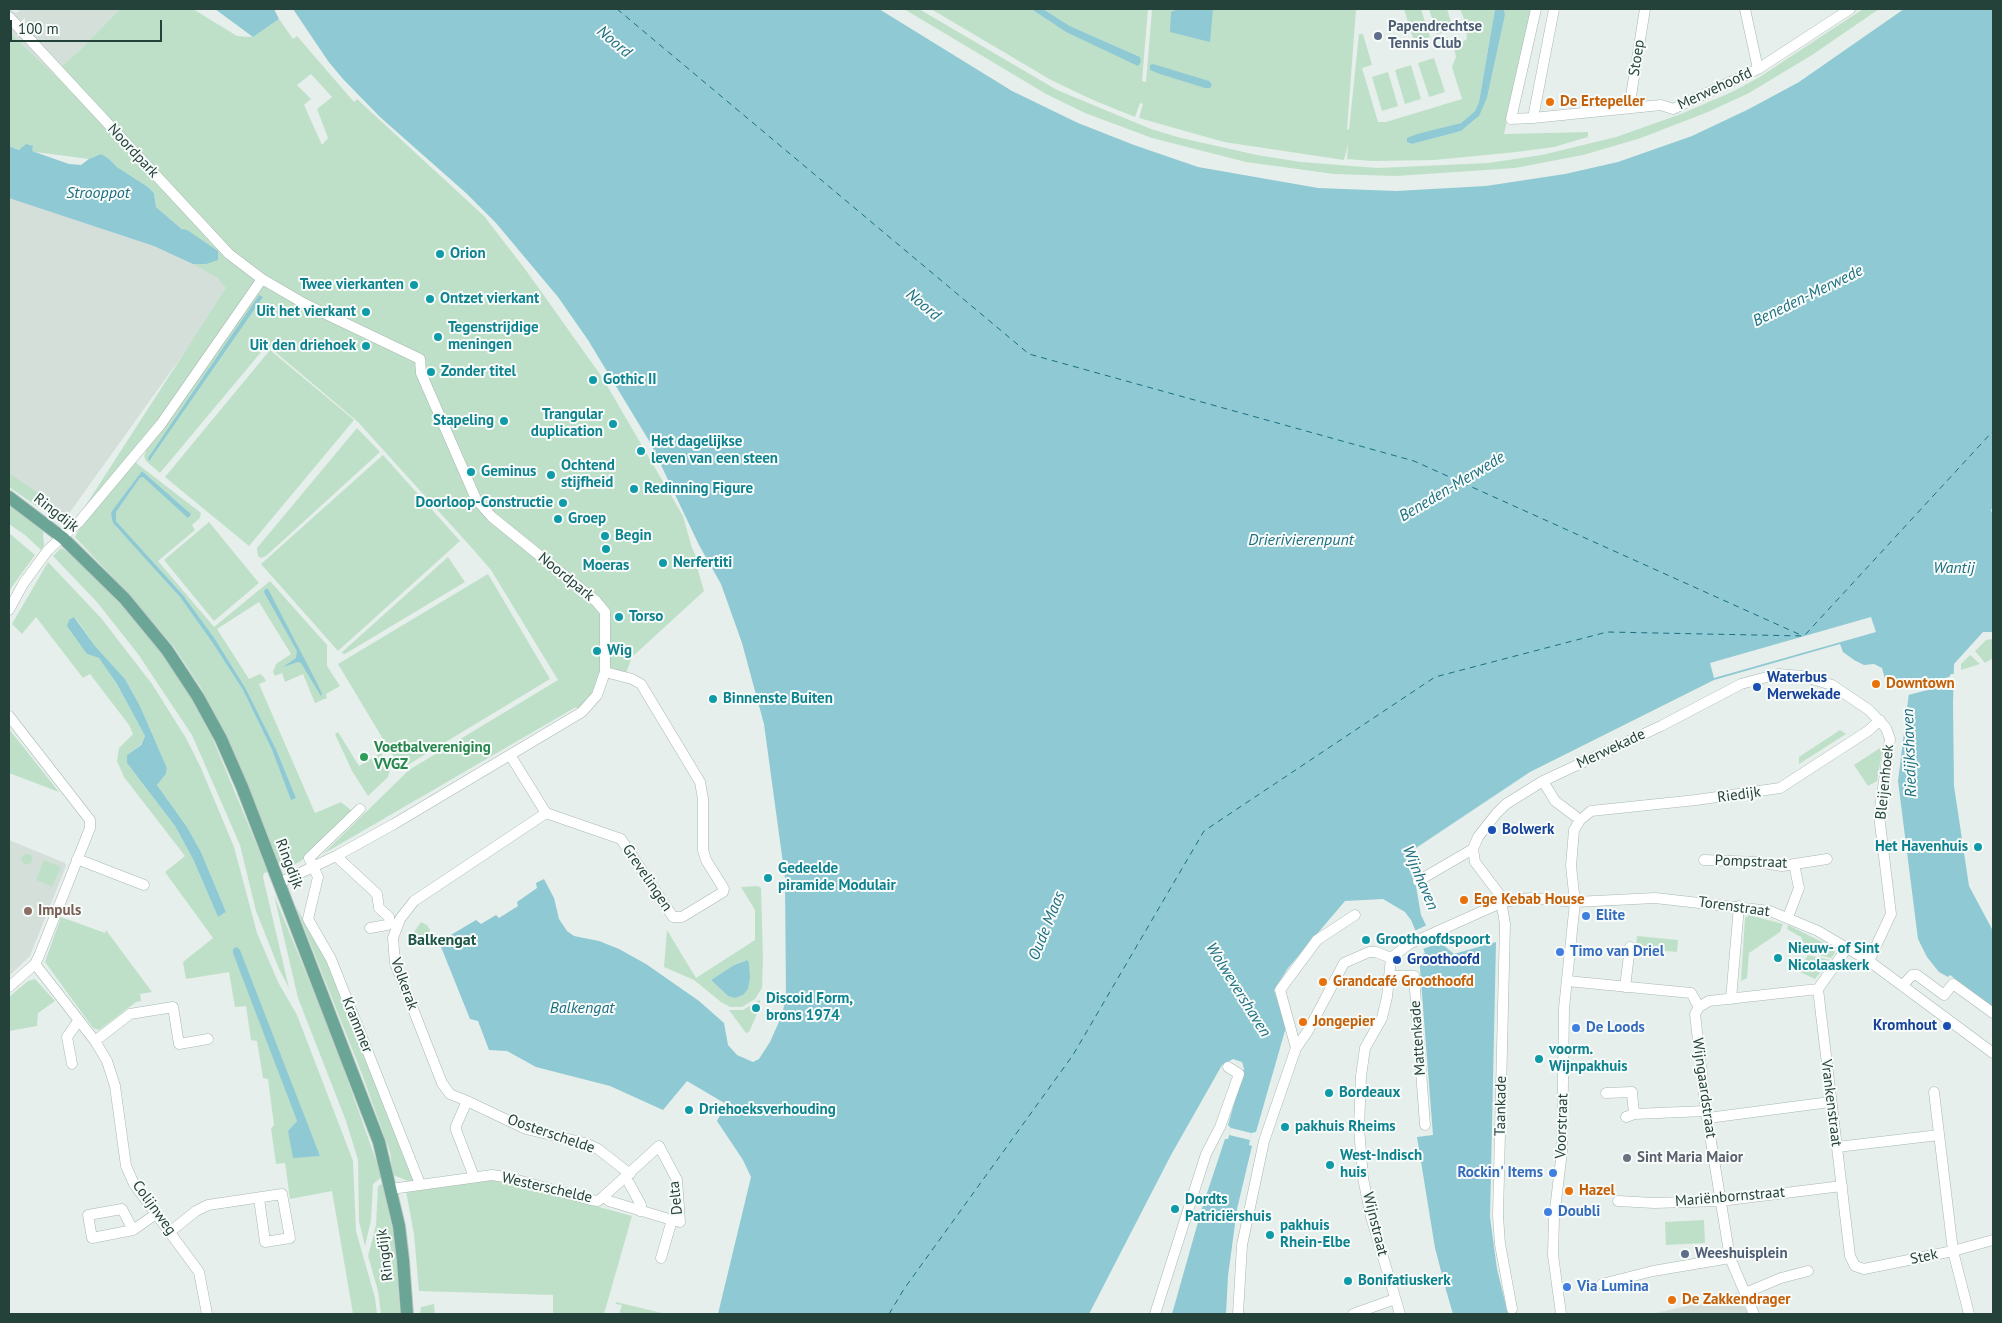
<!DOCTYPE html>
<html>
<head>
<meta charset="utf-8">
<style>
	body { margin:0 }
	#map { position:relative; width:2002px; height:1323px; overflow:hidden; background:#e6efeb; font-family:"PT Sans",sans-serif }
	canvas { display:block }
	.frame { position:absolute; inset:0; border:10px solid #24423a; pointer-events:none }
	.scale { position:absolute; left:10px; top:20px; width:152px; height:22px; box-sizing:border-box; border:2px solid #24423a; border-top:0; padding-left:6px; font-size:15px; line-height:18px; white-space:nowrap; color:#24423a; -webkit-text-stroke:4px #f7fbf9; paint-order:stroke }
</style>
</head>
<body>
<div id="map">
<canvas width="2002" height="1323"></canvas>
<div class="frame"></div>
<div class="scale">100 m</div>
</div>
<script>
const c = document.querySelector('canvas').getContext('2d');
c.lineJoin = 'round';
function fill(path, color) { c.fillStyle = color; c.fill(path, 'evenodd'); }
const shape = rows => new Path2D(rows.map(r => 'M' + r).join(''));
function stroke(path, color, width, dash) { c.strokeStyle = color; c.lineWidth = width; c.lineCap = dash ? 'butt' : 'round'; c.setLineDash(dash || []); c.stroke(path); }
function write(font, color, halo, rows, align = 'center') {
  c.font = font + ' "PT Sans",sans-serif'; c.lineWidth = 4; c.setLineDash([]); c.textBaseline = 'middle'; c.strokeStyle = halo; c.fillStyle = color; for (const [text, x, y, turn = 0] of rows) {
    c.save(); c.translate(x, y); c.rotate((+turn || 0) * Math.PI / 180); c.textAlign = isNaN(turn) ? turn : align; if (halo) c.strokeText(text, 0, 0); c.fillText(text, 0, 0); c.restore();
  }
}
const built = shape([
	[9,9,16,13,21,9,120,9,79,51,59,68,58,78,9,32],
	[9,173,237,279,65,519,9,481],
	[9,840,65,863,66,866,30,956,9,976],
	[1738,1293,1748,1314,1651,1314,1710,1301]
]);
const green = shape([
	[120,9,193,9,237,36,253,37,279,19,293,39,297,36,354,102,357,99,484,216,525,269,602,377,683,516,692,548,700,565,697,567,704,591,632,657,626,673,617,671,578,709,576,707,323,854,409,770,558,680,491,570,471,547,358,422,267,345,160,473,146,461,144,456,148,446,169,422,244,299,157,421,82,511,226,288,218,278,193,264,206,264,185,231,156,207,154,193,148,187,117,167,108,158,101,154,89,159,20,150,9,146,9,32,58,78,128,152,59,68,79,51],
	[311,74,332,97,317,109,328,138,322,145,304,105,311,99,297,85],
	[904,9,919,9,1057,90,1151,129,1181,138,1257,155,1301,162,1378,168,1488,163,1542,155,1616,137,1681,114,1734,91,1758,78,1863,9,1879,9,1812,55,1749,93,1708,112,1638,139,1583,155,1515,168,1396,176,1334,174,1246,162,1152,138,1085,113,1046,94],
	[931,9,1031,9,1066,32,1140,57,1070,26,1043,9,1148,9,1142,81,1146,82,1152,9,1356,9,1347,129,1349,130,1359,34,1363,34,1372,65,1362,68,1378,122,1386,122,1462,99,1452,67,1456,57,1454,47,1467,39,1466,24,1460,9,1495,9,1479,102,1475,111,1461,123,1408,138,1407,142,1412,144,1461,131,1477,118,1487,98,1505,15,1504,9,1532,9,1504,134,1588,132,1588,137,1554,147,1516,152,1434,160,1372,161,1347,159,1348,144,1344,160,1224,142,1139,118,1143,104,1140,103,1135,117,1093,100,1051,80],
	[1404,9,1421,9,1430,37,1414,41],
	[1429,9,1447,9,1453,29,1437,34],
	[1434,58,1445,92,1429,97,1418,63],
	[1411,65,1421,99,1405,104,1395,70],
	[1388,72,1398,106,1382,111,1372,77],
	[270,350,354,420,249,546,165,477],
	[357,428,380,452,266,556,261,558,258,556,257,548],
	[383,455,460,541,338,651,261,564],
	[135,462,201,513,200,518,192,525,195,530,158,561,214,627,270,581,327,645,327,666,340,686,326,694,327,698,315,703,303,674,285,682,282,673,275,676,273,672,276,664,291,654,259,602,217,629,249,679,260,674,263,676,266,681,259,684,315,813,341,802,352,811,301,861,290,867,277,867,224,732,201,688,174,647,133,599,75,537,82,524],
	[142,471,191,514,143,477,140,478,116,512,116,521,183,595,215,639,246,689,276,749,296,798,291,799,272,750,243,690,212,642,180,597,144,555,117,528,111,514],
	[9,473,44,497,38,507,9,487],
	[9,504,43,530,44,546,41,550,25,535,9,524],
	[209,522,259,583,214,621,164,560],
	[9,533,35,555,9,591],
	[61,548,71,553,124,608,163,654,190,695,212,737,268,872,264,873,263,877,289,988,279,969,256,911,240,845,192,735,138,654,96,601,53,556],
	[448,557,465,582,345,654,341,653],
	[48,562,101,618,152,684,186,738,201,768,234,847,257,933,278,982,297,1015,353,1161,356,1231,375,1298,377,1314,353,1314,332,1191,290,1199,285,1163,276,1164,271,1128,274,1125,268,1079,263,1078,257,1041,251,1040,246,1006,235,1007,229,972,186,979,183,962,213,938,165,872,185,856,124,777,117,761,119,748,133,734,129,725,90,674,83,678,36,617,22,634,12,624],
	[75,617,95,646,125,679,140,706,167,768,166,774,157,785,187,827,201,852,226,912,218,917,193,859,175,826,127,763,127,755,140,745,145,736,117,684,99,658,87,654],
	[233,949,320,1156,288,1132,297,1121],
	[488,574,550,679,401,769,338,664],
	[1993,639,1993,658,1985,663,1975,651,1986,640],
	[1970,655,1980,664,1961,670,1961,664],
	[9,729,59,792,9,773],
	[1840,730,1846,734,1799,764,1799,757],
	[338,732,359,766,381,753,390,769,388,777,368,796,352,771,335,734],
	[1883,746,1877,781,1868,786,1854,765],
	'21.5 859a5.5 5.5 0 1 1 11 0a5.5 5.5 0 1 1-11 0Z',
	[44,860,61,867,52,887,36,880],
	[758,886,761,888,763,958,762,988,755,999,742,1007,730,1007,721,1002,694,980,664,967,667,930,696,978,755,940,755,910,741,887],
	[746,960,728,996,711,980,734,965],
	[274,895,332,1036,382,1177,373,1184,371,1220,365,1246,359,1221,358,1160,346,1121,298,998],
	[295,905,330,967,414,1181,411,1182,393,1175,390,1152,362,1074],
	[1749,915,1783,924,1780,932,1749,953,1747,978,1741,981,1745,918],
	[61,917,105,933,106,930,152,992,140,994,141,1001,136,1002,99,1030,93,1028,45,962],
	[421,922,427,925,430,930,429,935,420,943,416,943,414,932],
	[1788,925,1824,943,1834,949,1835,953,1831,958,1808,952,1801,937,1787,929],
	[1637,936,1678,940,1677,952,1636,948],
	[1808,955,1830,960,1815,979,1798,971],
	[35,979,55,1001,38,1013,37,1026,9,1031,9,997,28,981],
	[759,1000,760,1001,758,1012,749,1032,746,1033,729,1010,743,1010],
	[496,1179,632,1216,604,1314,553,1314,553,1295,419,1291,414,1234,406,1191],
	[384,1183,396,1251,400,1314,381,1314,378,1291,368,1256,376,1225,378,1186],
	[1704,1220,1705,1243,1666,1245,1665,1222],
	[616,1302,666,1314,619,1314,622,1305,616,1304],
	[434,1304,435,1314,420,1314,421,1307]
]);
const water = shape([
	[215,9,274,9,279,19,253,37],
	[293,9,879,9,1012,91,1078,123,1134,145,1198,167,1318,188,1396,191,1486,186,1565,174,1618,162,1692,136,1749,109,1799,82,1904,9,1993,9,1993,507,1991,510,1993,516,1993,632,1983,632,1954,664,1953,704,1954,786,1969,886,1993,931,1993,1007,1950,975,1948,977,1939,972,1927,957,1918,939,1898,781,1910,685,1905,682,1887,686,1882,668,1874,664,1864,665,1854,660,1843,652,1840,644,1714,680,1530,772,1410,852,1421,915,1436,946,1442,944,1454,954,1496,942,1490,1217,1497,1269,1508,1314,1453,1314,1446,1290,1435,1248,1417,1137,1433,1135,1419,956,1425,953,1411,920,1405,912,1383,899,1345,901,1288,968,1274,990,1286,1027,1256,1132,1251,1133,1250,1140,1249,1145,1252,1146,1237,1209,1228,1276,1226,1314,1172,1314,1202,1208,1225,1139,1228,1139,1231,1128,1228,1125,1244,1069,1242,1062,1233,1059,1222,1065,1171,1155,1089,1314,718,1314,751,1177,743,1160,717,1121,726,1104,687,1081,663,1110,610,1086,536,1067,507,1051,489,1050,478,1021,470,1019,439,942,476,920,481,924,496,915,499,918,518,906,517,902,537,888,536,883,544,879,554,898,559,919,567,931,574,936,599,941,619,949,646,964,699,1001,724,1023,728,1045,737,1055,753,1062,759,1059,770,1042,782,1015,786,997,785,878,764,724,742,643,721,584,699,545,651,444,588,340,558,297,496,223,466,193,380,117,343,79,328,61],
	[1031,9,1043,9,1070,26,1140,57,1141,62,1138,66,1066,32],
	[1178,9,1213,9,1210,42,1170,32,1171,12],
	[1495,9,1504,9,1505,15,1487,98,1479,116,1461,131,1412,144,1407,142,1407,138,1417,134,1461,123,1475,111,1479,102],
	[1153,64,1209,81,1212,85,1210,88,1205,88,1160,74,1150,70,1150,65],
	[26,144,33,146,32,151,69,164,81,165,89,159,101,154,108,158,117,167,148,187,154,193,156,207,182,229,187,230,218,251,218,260,206,264,193,264,154,246,9,198,9,146,19,150],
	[259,295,263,297,149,461,148,458],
	[142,471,191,514,188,518,143,477,140,478,116,512,116,521,183,595,215,639,246,689,276,749,296,798,291,800,272,750,243,690,212,642,180,597,113,523,111,514,112,511],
	[265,589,268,589,317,683,322,694,321,696,301,663,298,662,283,667,296,658,297,651,264,592],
	[74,617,95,646,125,679,140,706,167,768,166,774,157,785,187,827,201,852,226,912,218,917,193,859,175,826,127,763,127,755,141,745,145,736,117,684,103,664,99,658,87,654,67,626,69,620],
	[237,947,240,950,320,1156,293,1158,288,1131,297,1121,233,953,233,949],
	[747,960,749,963,750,977,748,989,743,995,735,998,728,996,711,980,734,965]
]);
const pier = shape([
	[1871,617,1876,632,1714,678,1710,663],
	[1951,674,1956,674,1956,683,1908,695,1907,688,1949,677],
	[1427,925,1436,944,1423,949,1414,931],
	[1231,1128,1251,1133,1250,1140,1229,1135]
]);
const ferry = shape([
	[617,9,1029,354,1414,461,1803,636],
	[889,1314,904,1289,1073,1055,1204,831,1435,677,1607,632,1804,636,1993,431]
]);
const minor = shape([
	[1536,9,1511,119,1533,118,1554,9],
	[1745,9,1758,69],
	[9,17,229,254,262,279,305,304,420,359,421,373,476,499,492,517,596,601,605,612,605,672,597,695,582,712,394,824,336,856,279,883],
	[1629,108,1645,9],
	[1533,118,1661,105,1673,109,1758,69,1850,9],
	[9,610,23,584,48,550,79,522,161,424,262,279],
	[9,716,90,820,90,828,39,956,35,964,9,987],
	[510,755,546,813,621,839,673,917,682,917,723,892,724,889,706,860,703,850,703,799,700,782,641,684,632,679,605,672],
	[1543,781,1555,801,1575,816],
	[360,809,309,858,318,877,308,919,331,959,420,1184],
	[1473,849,1475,862,1500,895,1505,924,1498,1216,1500,1244,1512,1309],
	[336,856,377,894,379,908,389,917,390,923,387,925,370,928],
	[77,859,144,885],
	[1704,860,1757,862,1782,866,1827,859],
	[1418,881,1473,849,1478,837,1496,814,1506,804,1543,781,1661,726,1741,684,1778,674,1802,676,1832,685,1869,710,1886,728,1890,739,1879,815,1891,914,1869,961],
	[1788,917,1799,888,1794,864],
	[1847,948,1818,989,1850,1256,1855,1266,1864,1269,1953,1251,1993,1240],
	[1391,958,1409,944,1503,902,1531,898,1575,902,1655,898,1770,911,1818,931,1869,961,1993,1053],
	[1391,958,1387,997,1382,1018,1365,1048,1361,1076,1359,1128,1363,1178,1371,1217,1400,1314],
	[35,964,95,1041,107,1061,115,1086,126,1166,134,1184,199,1272,207,1314],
	[1389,976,1414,976,1425,1125],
	[1567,981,1691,993,1699,1007],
	[1903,985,1912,975,1917,975,1944,995,1953,984,1993,1013],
	[1625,987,1630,947],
	[1731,999,1739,906],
	[95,1041,130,1014,173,1007,179,1044,208,1039],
	[1296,1048,1280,990,1317,940,1355,915],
	[72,1064,67,1037,79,1020],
	[1934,1092,1953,1251,1969,1314],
	[1606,1093,1632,1092,1634,1114],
	[467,1101,526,1129,585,1143,598,1149,630,1174],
	[1626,1117,1634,1114,1706,1111],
	[1708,1118,1830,1102],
	[1837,1147,1939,1135],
	[474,1177,456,1130,456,1126,467,1101,450,1094,442,1083,395,963,393,938,400,919,414,901,546,813],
	[629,1183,641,1205,640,1211],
	[391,1189,492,1175,510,1178,591,1200,598,1201,604,1196,609,1201,672,1220],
	[604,1196,659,1146,677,1180,680,1222,672,1220,661,1258],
	[1618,1201,1654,1203,1720,1201,1842,1186],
	[133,1230,122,1209,88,1215,92,1238,133,1230,156,1214],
	[171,1231,196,1211,208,1205,282,1194,290,1238,265,1242,259,1198],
	[1602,1284,1653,1271,1730,1258],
	[1745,1293,1781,1278,1808,1271],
	[1155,1314,1206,1154,1220,1127,1239,1074,1228,1067],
	[1238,1314,1242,1245,1264,1141,1296,1048,1308,1031,1344,963,1369,952,1376,952,1391,958],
	[1353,1314,1395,1299],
	[1561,1314,1553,1255,1554,1218,1562,1151,1564,1008,1575,902,1571,866,1574,830,1580,820,1591,811,1696,800,1780,788,1868,731,1880,720],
	[1754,1314,1730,1258,1706,1111,1695,1014,1699,1007,1709,1001,1818,989]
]);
const major = shape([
	[9,497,63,538,125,599,167,650,198,697,221,739,242,787,379,1142,399,1226,403,1260,407,1314]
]);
const markers = [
	[1378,36,5,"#5c6f8a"],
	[1550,102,5,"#e8710a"],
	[440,254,5,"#0f9aa8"],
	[414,285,5,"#0f9aa8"],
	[430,299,5,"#0f9aa8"],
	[366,312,5,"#0f9aa8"],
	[438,337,5,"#0f9aa8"],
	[366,346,5,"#0f9aa8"],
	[431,372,5,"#0f9aa8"],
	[593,380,5,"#0f9aa8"],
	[504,421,5,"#0f9aa8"],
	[613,424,5,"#0f9aa8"],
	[641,451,5,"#0f9aa8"],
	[471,472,5,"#0f9aa8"],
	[551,475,5,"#0f9aa8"],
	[634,489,5,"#0f9aa8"],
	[563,503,5,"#0f9aa8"],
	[558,519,5,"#0f9aa8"],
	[605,536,5,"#0f9aa8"],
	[606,549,5,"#0f9aa8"],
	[663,563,5,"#0f9aa8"],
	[619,617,5,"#0f9aa8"],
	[597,651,5,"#0f9aa8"],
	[1876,684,5,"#e8710a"],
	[1757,687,5,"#1a4fb4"],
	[713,699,5,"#0f9aa8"],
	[364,757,5,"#2e9e5b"],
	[1492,830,5,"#1a4fb4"],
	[1978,847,5,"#0f9aa8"],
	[768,878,5,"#0f9aa8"],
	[1464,900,5,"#e8710a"],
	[28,911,5,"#8d6e63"],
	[1586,916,5,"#3f7fe0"],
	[1366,940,5,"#0f9aa8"],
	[1560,952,5,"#3f7fe0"],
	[1778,958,5,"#0f9aa8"],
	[1397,960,5,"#1a4fb4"],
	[1323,982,5,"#e8710a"],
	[756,1008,5,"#0f9aa8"],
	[1303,1022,5,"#e8710a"],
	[1947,1026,5,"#1a4fb4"],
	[1576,1028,5,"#3f7fe0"],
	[1539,1059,5,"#0f9aa8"],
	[1329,1093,5,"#0f9aa8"],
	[689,1110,5,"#0f9aa8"],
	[1285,1127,5,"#0f9aa8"],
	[1627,1158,5,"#6b7280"],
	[1330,1165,5,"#0f9aa8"],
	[1553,1173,5,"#3f7fe0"],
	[1569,1191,5,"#e8710a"],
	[1175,1209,5,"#0f9aa8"],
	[1548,1212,5,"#3f7fe0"],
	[1270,1235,5,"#0f9aa8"],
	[1685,1254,5,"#5c6f8a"],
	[1348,1281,5,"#0f9aa8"],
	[1567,1287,5,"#3f7fe0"],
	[1672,1300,5,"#e8710a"]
];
const serviceNames = [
	["Papendrechtse",1388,27],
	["Tennis Club",1388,44],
	["Weeshuisplein",1695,1254]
];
const streetNames = [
	["Stoep",1637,58,-81],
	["Merwehoofd",1715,89,-25],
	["Noordpark",133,151,47],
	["Ringdijk",56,513,38],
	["Noordpark",566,577,39],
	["Merwekade",1611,749,-25],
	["Bleijenhoek",1885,782,-84],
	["Riedijk",1739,795,-8],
	["Pompstraat",1751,862,2],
	["Ringdijk",289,864,69],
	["Grevelingen",647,878,56],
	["Torenstraat",1734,907,8],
	["Volkerak",404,984,70],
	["Krammer",357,1025,68],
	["Mattenkade",1418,1038,-94],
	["Wijngaardstraat",1704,1088,82],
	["Vrankenstraat",1831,1103,83],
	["Taankade",1501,1106,-89],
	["Voorstraat",1562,1126,-88],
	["Oosterschelde",551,1134,19],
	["Westerschelde",547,1188,13],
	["Mariënbornstraat",1730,1197,-5],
	["Delta",676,1198,-96],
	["Colijnweg",154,1208,54],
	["Wijnstraat",1375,1224,76],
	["Ringdijk",385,1255,-97],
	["Stek",1924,1257,-12]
];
const foodNames = [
	["De Ertepeller",1560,102],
	["Downtown",1886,684],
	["Ege Kebab House",1474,900],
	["Grandcafé Groothoofd",1333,982],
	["Jongepier",1313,1022],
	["Hazel",1579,1191],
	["De Zakkendrager",1682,1300]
];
const cultureNames = [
	["Orion",450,254],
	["Twee vierkanten",404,285,"right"],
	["Ontzet vierkant",440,299],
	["Uit het vierkant",356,312,"right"],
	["Tegenstrijdige",448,328],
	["meningen",448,345],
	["Uit den driehoek",356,346,"right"],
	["Zonder titel",441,372],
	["Gothic II",603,380],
	["Trangular",603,415,"right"],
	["duplication",603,432,"right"],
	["Stapeling",494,421,"right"],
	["Het dagelijkse",651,442],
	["leven van een steen",651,459],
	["Ochtend",561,466],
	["stijfheid",561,483],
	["Geminus",481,472],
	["Redinning Figure",644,489],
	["Doorloop-Constructie",553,503,"right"],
	["Groep",568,519],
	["Begin",615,536],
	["Nerfertiti",673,563],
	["Moeras",606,566,"center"],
	["Torso",629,617],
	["Wig",607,651],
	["Binnenste Buiten",723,699],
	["Het Havenhuis",1968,847,"right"],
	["Gedeelde",778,869],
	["piramide Modulair",778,886],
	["Groothoofdspoort",1376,940],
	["Nieuw- of Sint",1788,949],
	["Nicolaaskerk",1788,966],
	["Discoid Form,",766,999],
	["brons 1974",766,1016],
	["voorm.",1549,1050],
	["Wijnpakhuis",1549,1067],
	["Bordeaux",1339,1093],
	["Driehoeksverhouding",699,1110],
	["pakhuis Rheims",1295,1127],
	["West-Indisch",1340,1156],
	["huis",1340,1173],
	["Dordts",1185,1200],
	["Patriciërshuis",1185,1217],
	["pakhuis",1280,1226],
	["Rhein-Elbe",1280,1243],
	["Bonifatiuskerk",1358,1281]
];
const transitNames = [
	["Waterbus",1767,678],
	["Merwekade",1767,695],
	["Bolwerk",1502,830],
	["Groothoofd",1407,960],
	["Kromhout",1937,1026,"right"]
];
const leisureNames = [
	["Voetbalvereniging",374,748],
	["VVGZ",374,765]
];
const educationNames = [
	["Impuls",38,911]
];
const shopNames = [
	["Elite",1596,916],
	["Timo van Driel",1570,952],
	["De Loods",1586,1028],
	["Rockin' Items",1543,1173,"right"],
	["Doubli",1558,1212],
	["Via Lumina",1577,1287]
];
const worshipNames = [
	["Sint Maria Maior",1637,1158]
];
const waterNames = [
	["Noord",614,42,40],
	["Strooppot",98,193],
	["Beneden-Merwede",1808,296,-26],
	["Noord",923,305,40],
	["Beneden-Merwede",1452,487,-31],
	["Drierivierenpunt",1301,540],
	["Wantij",1954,568],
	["Riedijkshaven",1910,753,-92],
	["Wijnhaven",1420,878,67],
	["Oude Maas",1047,926,-68],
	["Wolwevershaven",1238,990,58],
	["Balkengat",582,1008]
];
const neighbourhoodNames = [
	["Balkengat",442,940]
];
fill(built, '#d4dfda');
fill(green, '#bfe0c8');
fill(water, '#8ec9d4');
fill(pier, '#e6efeb');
stroke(ferry, '#1c6f80', 1, [6, 5]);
stroke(minor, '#a8b8b2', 11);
stroke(major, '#c2cac8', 14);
stroke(minor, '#fff', 10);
stroke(major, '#6aa596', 12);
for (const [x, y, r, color] of markers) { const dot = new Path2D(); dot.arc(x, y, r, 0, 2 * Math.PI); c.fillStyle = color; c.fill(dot); stroke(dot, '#f7fbf9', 2); }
write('bold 15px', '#4e5e75', '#f7fbf9', serviceNames, 'left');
write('15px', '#24423a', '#f7fbf9', streetNames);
write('bold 15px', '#c56008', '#f7fbf9', foodNames, 'left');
write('bold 15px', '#0d838f', '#f7fbf9', cultureNames, 'left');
write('bold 15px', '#164399', '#f7fbf9', transitNames, 'left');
write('bold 15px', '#27864d', '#f7fbf9', leisureNames, 'left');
write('bold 15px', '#785e54', '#f7fbf9', educationNames, 'left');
write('bold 15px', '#366cbe', '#f7fbf9', shopNames, 'left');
write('bold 15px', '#5b616d', '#f7fbf9', worshipNames, 'left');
write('italic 16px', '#1c6f80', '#f7fbf9', waterNames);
write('bold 16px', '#1f5548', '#f7fbf9', neighbourhoodNames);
</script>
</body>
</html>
